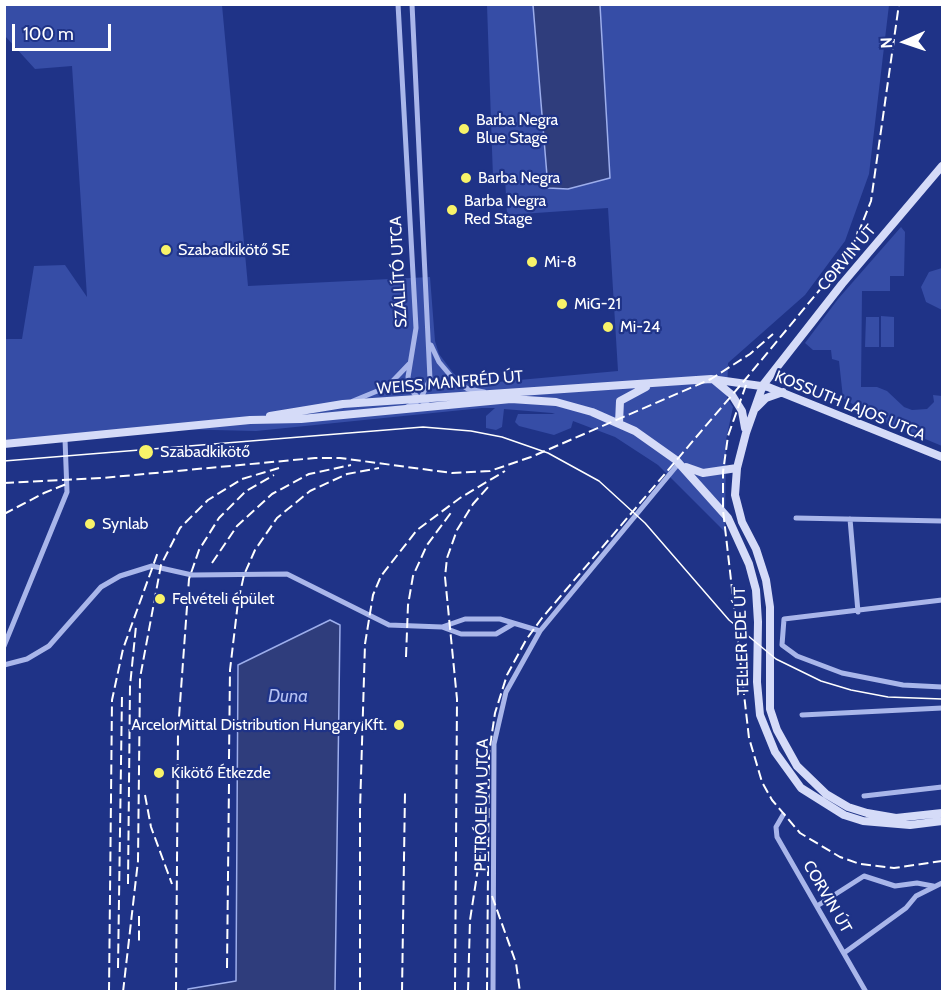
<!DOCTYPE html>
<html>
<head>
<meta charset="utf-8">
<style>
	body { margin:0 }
	#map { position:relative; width:947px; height:996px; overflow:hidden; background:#1f3387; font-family:Cabin,sans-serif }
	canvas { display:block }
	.frame { position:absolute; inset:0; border:6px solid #fff; pointer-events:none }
	.north { position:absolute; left:875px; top:12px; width:60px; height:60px; -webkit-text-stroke:4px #1f3387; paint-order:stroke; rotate:267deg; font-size:16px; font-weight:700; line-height:24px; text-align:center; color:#fff }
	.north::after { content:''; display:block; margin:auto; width:21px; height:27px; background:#fff; clip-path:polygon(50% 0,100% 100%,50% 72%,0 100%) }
	.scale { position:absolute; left:12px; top:24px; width:99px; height:27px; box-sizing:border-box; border:3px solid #fff; border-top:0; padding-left:8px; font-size:18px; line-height:21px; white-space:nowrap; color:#fff; -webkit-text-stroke:4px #1f3387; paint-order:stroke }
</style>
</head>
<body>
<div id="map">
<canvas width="947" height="996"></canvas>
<div class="frame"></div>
<div class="north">N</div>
<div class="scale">100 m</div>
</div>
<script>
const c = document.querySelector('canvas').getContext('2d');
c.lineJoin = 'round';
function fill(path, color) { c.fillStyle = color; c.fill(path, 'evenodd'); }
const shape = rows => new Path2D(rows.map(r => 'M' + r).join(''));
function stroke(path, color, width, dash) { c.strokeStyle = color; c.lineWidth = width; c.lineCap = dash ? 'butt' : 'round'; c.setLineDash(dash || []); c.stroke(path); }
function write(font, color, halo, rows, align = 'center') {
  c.font = font + ' Cabin,sans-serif'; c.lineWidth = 4.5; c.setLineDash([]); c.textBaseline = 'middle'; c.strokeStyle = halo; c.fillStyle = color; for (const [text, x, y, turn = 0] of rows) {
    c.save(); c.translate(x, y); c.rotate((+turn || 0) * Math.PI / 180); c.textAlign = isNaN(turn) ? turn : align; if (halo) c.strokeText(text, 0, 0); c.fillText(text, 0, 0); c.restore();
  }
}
const green = shape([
	[5,5,222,5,248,286,430,277,435,341,439,354,454,374,463,381,475,384,618,371,608,208,507,215,505,177,493,178,487,5,533,5,548,187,568,189,610,178,600,5,889,5,869,174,845,241,805,295,728,363,727,398,733,407,726,440,725,532,658,465,615,437,573,421,571,428,554,435,519,426,515,422,518,414,555,414,552,413,504,409,502,427,496,430,486,428,486,416,495,408,482,408,256,431,172,429,5,444,5,339,22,339,34,266,65,265,87,297,72,66,35,69,5,36],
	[901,227,905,232,904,276,890,276,890,291,862,291,861,387,877,387,887,391,904,407,912,410,927,409,934,402,933,395,942,396,942,446,875,418,843,398,839,361,832,359,831,350,813,350,805,343,838,299],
	[942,268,942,310,926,302,921,287,929,272],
	[881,316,894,317,894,347,881,347],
	[866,317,879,317,879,347,865,347]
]);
const water = shape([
	[533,5,600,5,610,178,568,189,548,188,533,5],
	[330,620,340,625,335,991,188,991,188,989,236,981,238,665,330,620]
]);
const street = shape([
	[398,4,416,328,408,377,412,391,420,400,430,406],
	[431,345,439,362,455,381,468,389,484,392],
	[353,401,387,387,409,364],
	[407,407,420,400,430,379,412,4],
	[796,518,942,521],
	[850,519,858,612],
	[942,600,784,619,782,645,797,656,842,673,903,685,942,687],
	[442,627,461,634,496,634,513,624],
	[4,646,67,492,65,439],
	[4,665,27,659,49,646,101,587,120,576,152,566,192,575,287,574,389,625,442,627,465,619,500,619,540,631],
	[802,715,942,708],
	[864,796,942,787],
	[783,815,776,827,777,837,866,992],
	[817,906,864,876,895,886,917,883,933,886],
	[844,953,906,908,916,896,942,883],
	[493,992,494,744,506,692,540,631,679,463]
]);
const secondary = shape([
	[942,166,842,284,763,385,746,433,737,468,735,495,742,522,756,549,766,580,770,607,770,709,777,730,797,766,826,794,848,807,867,813,896,818,942,813],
	[714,380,732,395,742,411,745,428],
	[756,408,766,398,783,392],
	[270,416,343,404,711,379,768,387,942,457],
	[619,423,620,401,646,387],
	[4,444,250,420,301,419,511,399,556,402,592,412,635,431,676,460,728,518,749,564,756,590,758,622,757,682,760,715,775,752,801,788,844,815,863,821,910,825,942,821],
	[686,467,703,473,737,468]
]);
const tram = shape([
	[4,461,423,427,471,431,502,437,548,453,599,481,645,523,729,620,776,659,821,681,851,690,888,697,942,699]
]);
const rail = shape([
	[746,385,728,436,723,472,723,510,749,738,762,782,772,800,800,833,840,857,860,864,894,868,942,861],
	[4,483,102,478,315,458,340,458,452,473,490,471,531,457,711,379,750,354,773,334],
	[4,514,44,493,69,483],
	[212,563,237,526,272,494,309,474,351,465],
	[406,657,408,605,413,576,427,545,453,510],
	[229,759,230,670,238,602,244,575,255,550,277,518,310,491,347,474,379,468],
	[145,795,151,827,172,884],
	[128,884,130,686,136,626],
	[492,896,516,963,520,992],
	[139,916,139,942],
	[118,968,122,695],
	[227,968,229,783],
	[109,992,112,700,123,649,158,552],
	[123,992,138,861,140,678,161,565,180,528,208,500,242,479,279,468],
	[176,992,178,731,189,579,199,550,219,518,246,491,274,475],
	[360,992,360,810,365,644,373,595,381,576,417,530,460,498,505,471],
	[402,992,405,792],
	[455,992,457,699,445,577,447,558,457,530,473,504,489,486],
	[468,992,470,920,481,849],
	[487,992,489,753,495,713,507,675,526,640,542,618,744,381,822,287,856,239,871,201,899,4]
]);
const markers = [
	[464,129,6,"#f8f369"],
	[466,178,6,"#f8f369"],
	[452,210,6,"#f8f369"],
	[166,250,6,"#f8f369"],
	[532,262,6,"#f8f369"],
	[562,304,6,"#f8f369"],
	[608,327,6,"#f8f369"],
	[146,452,8,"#f8f369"],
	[90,524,6,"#f8f369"],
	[160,599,6,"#f8f369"],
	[399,725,6,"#f8f369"],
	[159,773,6,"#f8f369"]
];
const poiNames = [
	["Barba Negra",476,120],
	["Blue Stage",476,138],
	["Barba Negra",478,178],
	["Barba Negra",464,201],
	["Red Stage",464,219],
	["Szabadkikötő SE",178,250],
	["Mi-8",544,262],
	["MiG-21",574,304],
	["Mi-24",620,327],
	["Szabadkikötő",160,452],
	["Synlab",102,524],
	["Felvételi épület",172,599],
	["ArcelorMittal Distribution Hungary Kft.",387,725,"right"],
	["Kikötő Étkezde",171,773]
];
const streetNames = [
	["CORVIN ÚT",847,258,-50],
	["SZÁLLÍTÓ UTCA",399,272,-93],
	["WEISS MANFRÉD ÚT",450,383,-5],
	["KOSSUTH LAJOS UTCA",850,406,22],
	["TELLER EDE ÚT",742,641,-92],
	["PETRÓLEUM UTCA",482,805,-89],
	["CORVIN ÚT",827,897,60]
];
const waterNames = [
	["Duna",288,697]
];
fill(green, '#364da6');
fill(water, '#2f3d7c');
stroke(water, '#9daeec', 1.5);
stroke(street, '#a9b6ea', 5);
stroke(secondary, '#d5dbf8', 8);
stroke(tram, '#fff', 1.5);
stroke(rail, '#fff', 2, [10, 4.5]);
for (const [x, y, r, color] of markers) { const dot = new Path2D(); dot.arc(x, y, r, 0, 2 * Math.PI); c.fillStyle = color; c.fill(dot); stroke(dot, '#1f3387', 2); }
write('16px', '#fff', '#1f3387', poiNames, 'left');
write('16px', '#fff', '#1f3387', streetNames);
write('italic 18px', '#b5c1f2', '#1f3387', waterNames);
</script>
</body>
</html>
